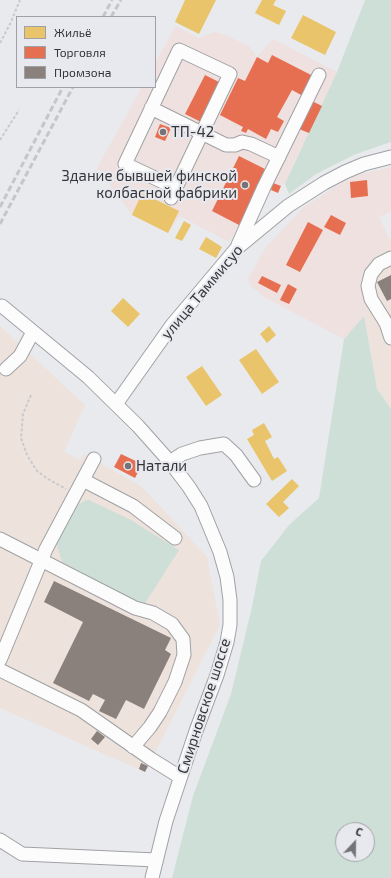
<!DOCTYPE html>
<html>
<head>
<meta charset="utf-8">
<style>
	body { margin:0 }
	#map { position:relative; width:391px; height:878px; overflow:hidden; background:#e9eaee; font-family:"Exo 2",sans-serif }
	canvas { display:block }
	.legend { position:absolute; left:16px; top:16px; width:140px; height:72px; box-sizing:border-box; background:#e8e9ef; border:1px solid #a0a1a6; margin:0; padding:5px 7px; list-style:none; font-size:12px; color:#353538 }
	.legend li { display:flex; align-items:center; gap:8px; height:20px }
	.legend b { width:20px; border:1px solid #a0a1a6 }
	.north { position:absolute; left:335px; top:822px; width:40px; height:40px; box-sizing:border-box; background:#e8e9ef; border:1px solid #a0a1a6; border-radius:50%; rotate:22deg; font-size:11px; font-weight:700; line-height:16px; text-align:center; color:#353538 }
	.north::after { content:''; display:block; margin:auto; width:14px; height:18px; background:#747478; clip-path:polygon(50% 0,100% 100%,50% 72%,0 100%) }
</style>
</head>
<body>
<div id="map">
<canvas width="391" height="878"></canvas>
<ul class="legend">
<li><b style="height:11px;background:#e9c46a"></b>Жильё</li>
<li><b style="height:11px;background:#e76f51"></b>Торговля</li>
<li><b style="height:11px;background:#8a817c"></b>Промзона</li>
</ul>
<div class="north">С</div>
</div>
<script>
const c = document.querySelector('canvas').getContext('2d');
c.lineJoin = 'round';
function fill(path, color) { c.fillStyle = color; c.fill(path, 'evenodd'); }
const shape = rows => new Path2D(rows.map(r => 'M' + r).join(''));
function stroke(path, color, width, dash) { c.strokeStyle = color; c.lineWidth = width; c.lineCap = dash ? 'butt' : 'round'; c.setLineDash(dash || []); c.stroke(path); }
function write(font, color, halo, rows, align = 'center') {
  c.font = font + ' "Exo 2",sans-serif'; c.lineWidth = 4; c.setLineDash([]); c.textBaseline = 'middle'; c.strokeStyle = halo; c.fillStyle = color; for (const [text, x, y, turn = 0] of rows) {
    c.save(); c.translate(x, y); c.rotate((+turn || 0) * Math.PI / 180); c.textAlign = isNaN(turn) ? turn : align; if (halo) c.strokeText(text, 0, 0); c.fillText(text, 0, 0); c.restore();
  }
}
const commercial = shape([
	[176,26,199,38,214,32,225,35,249,46,257,57,273,39,337,72,285,184,281,186,278,193,259,186,239,225,229,242,180,216,168,233,132,215,97,168,142,87,155,87,155,63],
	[391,167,391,211,379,217,389,239,364,280,364,316,344,339,264,297,250,285,248,278,266,247,304,207,352,176]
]);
const industrial = shape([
	[391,238,391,409,377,389,364,316,364,280,389,239],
	[0,326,85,405,64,452,81,460,84,454,141,486,207,557,220,625,145,772,0,708]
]);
const green = shape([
	[365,0,391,0,391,142,356,154,316,174,289,194,285,184,337,72],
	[364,316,377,389,391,409,391,878,172,878,193,796,231,694,252,607,261,561,289,525,319,498,344,339],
	[343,830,367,830,367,854,343,854],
	[86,500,89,500,131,520,179,550,144,605,62,562,56,542,76,506]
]);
const homes = shape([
	[185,0,216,0,199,34,175,22],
	[262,0,276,0,273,5,286,11,279,25,255,13],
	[303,15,336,32,325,55,291,38],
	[142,193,179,211,168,233,132,215],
	[184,221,191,225,182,241,175,238],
	[206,237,222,247,216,258,199,249],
	[123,298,140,314,128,327,111,311],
	[269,326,276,335,267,343,260,334],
	[256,349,279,382,262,394,239,360],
	[202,366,222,395,206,406,186,377],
	[264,423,272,437,265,441,274,459,278,457,287,471,272,481,247,439,254,435,252,430],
	[292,479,299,486,283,502,289,508,279,517,266,504]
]);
const shops = shape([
	[272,55,313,76,303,96,292,90,277,117,284,121,278,132,271,129,266,139,248,129,246,133,244,132,241,131,243,127,220,115,238,78,245,81,257,57,268,63],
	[205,75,221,83,201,122,185,114],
	[312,101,322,106,309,133,299,129],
	[160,124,171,128,165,141,155,137],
	[239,156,267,170,239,225,212,211],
	[367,180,368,196,351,198,350,182],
	[273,183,281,186,278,193,271,190],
	[331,215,346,223,340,235,324,227],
	[308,222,323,230,300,272,286,265],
	[262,276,281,285,277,293,258,283],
	[288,284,297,289,289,304,280,300],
	[121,454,142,464,135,478,114,467]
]);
const industry = shape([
	[391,275,391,299,387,301,377,282],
	[54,581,171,638,165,650,171,654,144,709,126,700,116,719,99,711,105,700,93,694,89,701,53,683,83,622,44,602],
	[97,731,105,737,98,745,91,739],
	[141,763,148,766,145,772,139,769]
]);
const path = shape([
	[0,43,10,24,20,0],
	[0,140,19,110],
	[31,395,23,414,21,438,27,455,37,471,48,479,66,489]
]);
const minor = shape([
	[151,108,226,145,235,145,242,142,251,144,279,157],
	[171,198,230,74,179,50,125,164,176,188],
	[238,245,264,187,319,75],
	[391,258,379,264,371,274,368,286,371,299,386,323,391,338],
	[2,306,88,377,138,426,170,462,189,487,201,506,220,552,227,577,230,600,230,625,227,642,217,675,196,731,166,821,152,878],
	[6,369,20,356,33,332],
	[116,404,172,325,236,249,288,206,324,183,345,172,364,164,391,157],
	[170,462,182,454,200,448,224,444,236,455,254,480],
	[83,480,133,506,175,538],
	[0,539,135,608,153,613,172,624,183,639,184,655,175,682,160,712,150,727,133,747],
	[0,660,46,549,94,459],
	[0,670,81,710,151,759,180,777],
	[0,840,22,854,156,860]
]);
const rail = shape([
	[103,17,112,0],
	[111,17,121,0],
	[0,207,63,87],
	[0,224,73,87]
]);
const markers = [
	[163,132,4,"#747478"],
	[245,185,4,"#747478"],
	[128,466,4,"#747478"]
];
const poiNames = [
	["ТП-42",171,132],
	["Здание бывшей финской",237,176,"right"],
	["колбасной фабрики",237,193,"right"],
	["Натали",136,466]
];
const streetNames = [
	["улица Таммисуо",202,292,-50],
	["Смирновское шоссе",204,706,-72]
];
fill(commercial, '#eee1df');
fill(industrial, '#ede2dc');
fill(green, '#cedfd7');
fill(homes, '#e9c46a');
fill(shops, '#e76f51');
fill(industry, '#8a817c');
stroke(minor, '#a0a1a4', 15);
stroke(path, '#cacacc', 2, [3, 2]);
stroke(minor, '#fcfcfc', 13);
stroke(rail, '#c6c6c7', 3, [6, 3]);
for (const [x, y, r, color] of markers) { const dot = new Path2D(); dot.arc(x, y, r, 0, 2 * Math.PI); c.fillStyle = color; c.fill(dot); stroke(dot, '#e8e9ef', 1.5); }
write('15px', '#353538', '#e8e9ef', poiNames, 'left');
write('15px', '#353538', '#e8e9ef', streetNames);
</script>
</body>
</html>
